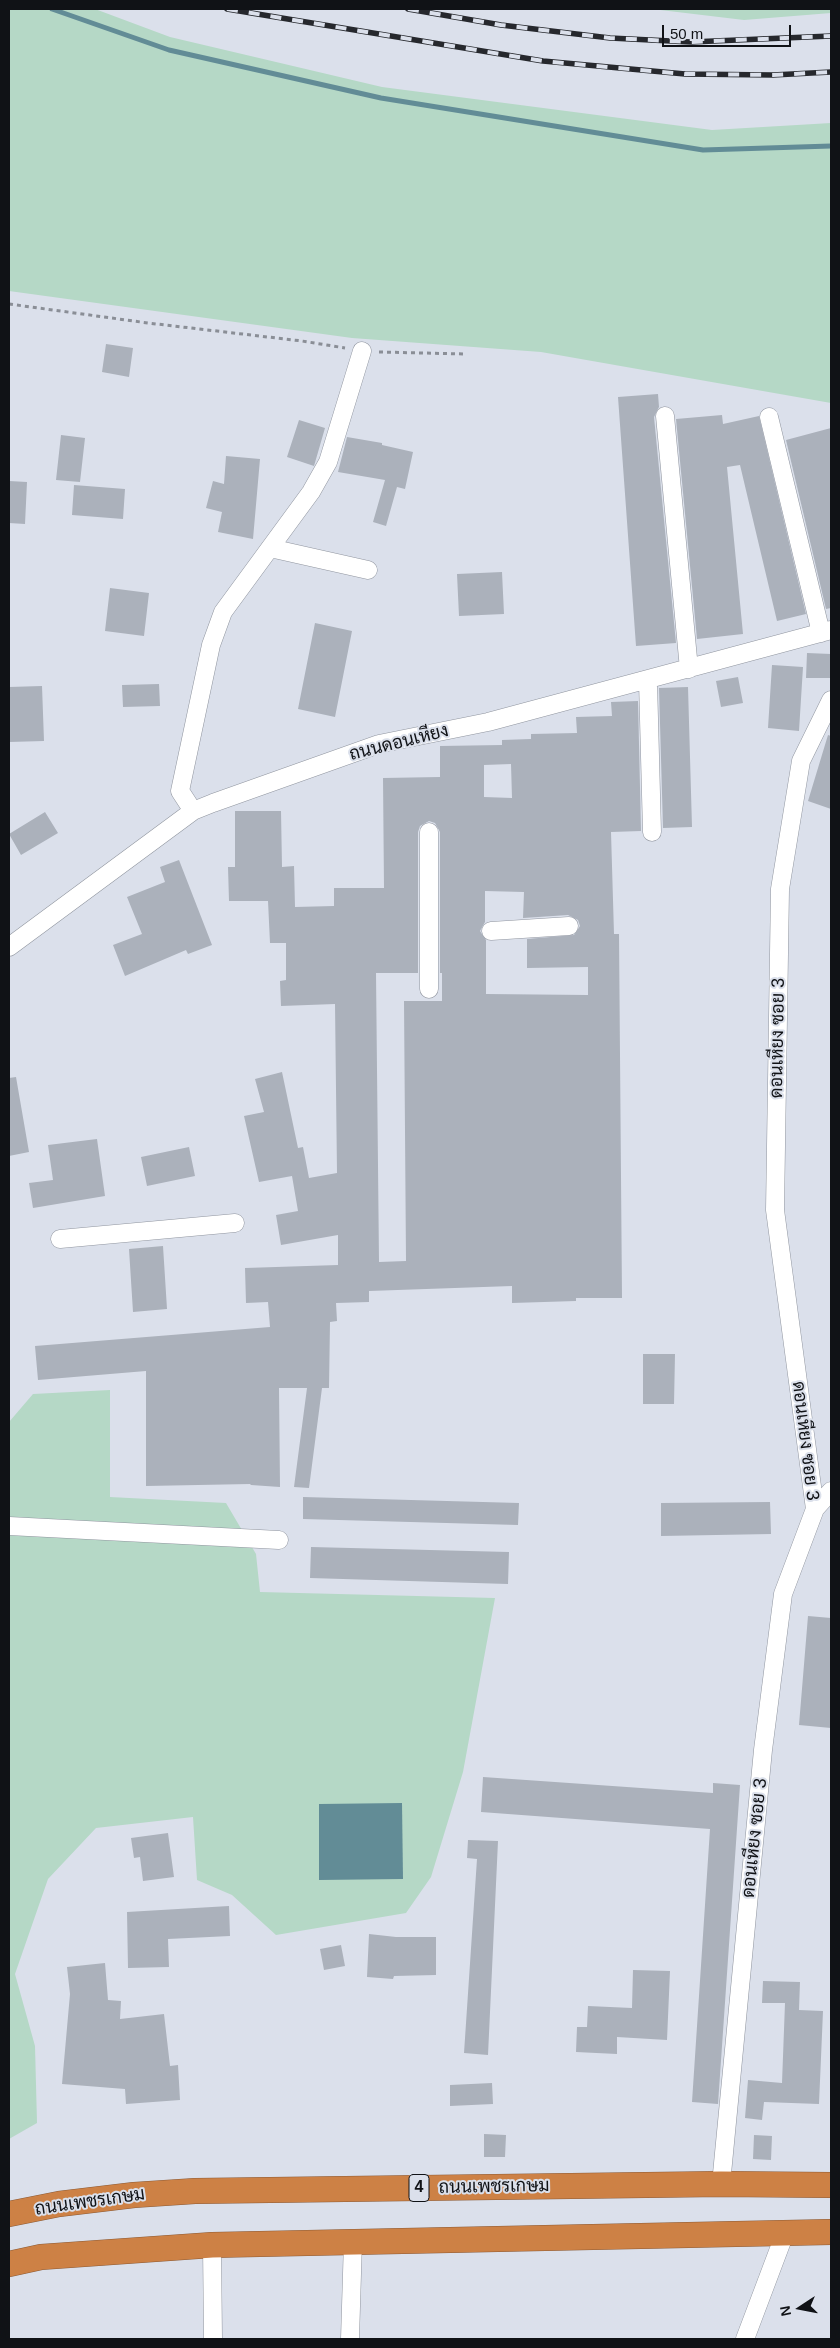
<!DOCTYPE html>
<html>
<head>
<meta charset="utf-8">
<style>
	body { margin:0 }
	#map { position:relative; width:840px; height:2348px; overflow:hidden; background:#dbe0eb; font-family:Helvetica,sans-serif }
	canvas { display:block }
	.frame { position:absolute; inset:0; border:10px solid #101216; pointer-events:none }
	.north { position:absolute; left:775px; top:2283px; width:50px; height:50px; -webkit-text-stroke:4px #dbe0eb; paint-order:stroke; rotate:259deg; font-size:14px; font-weight:700; line-height:20px; text-align:center; color:#101216 }
	.north::after { content:''; display:block; margin:auto; width:18px; height:22px; background:#101216; clip-path:polygon(50% 0,100% 100%,50% 72%,0 100%) }
	.scale { position:absolute; left:662px; top:25px; width:129px; height:22px; box-sizing:border-box; border:2px solid #101216; border-top:0; padding-left:6px; font-size:15px; line-height:18px; white-space:nowrap; color:#101216; -webkit-text-stroke:4px #dbe0eb; paint-order:stroke }
</style>
</head>
<body>
<div id="map">
<canvas width="840" height="2348"></canvas>
<div class="frame"></div>
<div class="north">N</div>
<div class="scale">50 m</div>
</div>
<script>
const c = document.querySelector('canvas').getContext('2d');
c.lineJoin = 'round';
function fill(path, color) { c.fillStyle = color; c.fill(path, 'evenodd'); }
const shape = rows => new Path2D(rows.map(r => 'M' + r).join(''));
function stroke(path, color, width, dash) { c.strokeStyle = color; c.lineWidth = width; c.lineCap = dash ? 'butt' : 'round'; c.setLineDash(dash || []); c.stroke(path); }
function write(font, color, halo, rows, align = 'center') {
  c.font = font + ' Helvetica,Sarabun,sans-serif'; c.lineWidth = 4; c.setLineDash([]); c.textBaseline = 'middle'; c.strokeStyle = halo; c.fillStyle = color; for (const [text, x, y, turn = 0] of rows) {
    c.save(); c.translate(x, y); c.rotate((+turn || 0) * Math.PI / 180); c.textAlign = isNaN(turn) ? turn : align; if (halo) c.strokeText(text, 0, 0); c.fillText(text, 0, 0); c.restore();
  }
}
const green = shape([
	[9,9,95,9,170,37,382,87,712,130,831,123,831,403,541,352,352,338,9,291],
	[652,9,831,9,831,13,744,20],
	[110,1390,110,1497,226,1503,256,1554,260,1592,495,1598,463,1772,431,1877,406,1913,276,1935,232,1895,197,1880,193,1817,96,1828,48,1879,15,1974,35,2046,37,2123,9,2139,9,1422,33,1394]
]);
const water = shape([
	[402,1803,403,1879,319,1880,319,1804]
]);
const stream = shape([
	[52,9,169,50,381,98,703,150,831,146]
]);
const building = shape([
	[106,344,133,348,129,377,102,372],
	[658,394,659,407,654,417,676,643,636,646,618,397],
	[722,415,723,424,759,416,806,614,777,621,740,465,727,467,743,634,697,639,676,419],
	[299,420,325,428,314,466,287,457],
	[831,428,831,608,826,609,786,440],
	[61,435,85,438,80,482,56,480],
	[347,437,382,443,382,445,413,452,405,489,397,487,386,526,373,522,385,480,338,472],
	[226,456,260,459,253,539,218,532,222,512,206,508,213,481,224,484],
	[9,481,27,482,25,524,9,523],
	[74,485,125,489,123,519,72,515],
	[502,572,504,614,459,616,457,574],
	[110,588,149,593,144,636,105,631],
	[315,623,352,631,335,717,298,709],
	[807,653,831,654,831,678,806,678],
	[772,665,803,667,799,731,768,728],
	[738,677,743,703,721,707,716,681],
	[159,684,160,706,123,707,122,685],
	[42,686,44,741,9,742,9,687],
	[688,687,692,827,663,828,659,688],
	[638,701,641,831,611,832,614,934,619,934,622,1298,576,1298,576,1301,512,1303,512,1286,369,1291,369,1302,336,1303,337,1321,330,1322,329,1388,322,1388,309,1488,294,1487,307,1388,279,1388,280,1487,251,1485,250,1484,146,1486,146,1371,38,1380,35,1346,270,1327,268,1302,246,1303,245,1268,338,1265,338,1235,281,1245,276,1215,298,1211,292,1176,259,1182,244,1116,264,1112,255,1079,282,1072,298,1148,303,1147,309,1178,337,1173,335,1004,281,1006,280,981,286,980,286,943,270,943,268,901,229,901,228,867,235,867,235,811,281,811,282,867,294,866,295,907,334,906,334,888,384,888,383,778,440,777,440,746,502,745,502,740,531,739,531,734,577,733,576,717,612,716,611,702],
	[511,764,512,798,484,797,484,765],
	[429,821,435,823,440,832,440,973,442,973,442,1001,404,1001,406,1261,379,1262,376,973,418,973,418,832,420,826],
	[485,891,524,892,523,918,568,915,578,920,580,926,574,935,527,939,527,968,588,967,588,995,486,994,486,940,480,931,485,922],
	[828,735,831,736,831,809,808,801],
	[45,812,58,833,21,855,9,834],
	[179,860,212,945,188,954,186,950,125,976,113,945,142,934,127,897,165,882,160,867],
	[16,1077,29,1152,9,1156,9,1078],
	[97,1139,105,1196,33,1208,29,1183,53,1180,48,1145],
	[189,1147,195,1176,147,1186,141,1157],
	[163,1246,167,1309,133,1312,129,1249],
	[643,1354,675,1354,674,1404,643,1404],
	[303,1497,519,1503,518,1525,303,1519],
	[770,1502,771,1534,661,1536,661,1503],
	[311,1547,509,1552,508,1584,310,1578],
	[808,1616,831,1618,831,1728,799,1725],
	[483,1777,713,1793,713,1783,740,1785,718,2104,692,2102,710,1829,481,1812],
	[168,1833,174,1877,143,1881,140,1857,134,1858,131,1838],
	[468,1840,498,1841,488,2055,464,2053,477,1859,467,1858],
	[229,1906,230,1936,168,1939,169,1967,128,1968,127,1912],
	[369,1934,396,1937,436,1937,436,1975,394,1976,393,1979,367,1977],
	[341,1945,345,1966,324,1970,320,1949],
	[105,1963,108,2000,121,2001,120,2019,164,2014,170,2066,178,2065,180,2100,126,2104,125,2089,62,2084,70,1994,67,1967],
	[633,1970,670,1971,667,2040,617,2037,617,2054,576,2052,577,2027,587,2027,588,2006,632,2008],
	[763,1981,800,1982,799,2010,823,2011,819,2104,764,2102,762,2120,745,2118,748,2080,782,2083,785,2003,762,2003],
	[492,2083,493,2104,450,2106,450,2085],
	[484,2134,506,2135,505,2157,484,2157],
	[754,2135,772,2136,771,2160,753,2159]
]);
const path = shape([
	[9,304,148,323,302,341,345,348],
	[379,352,466,354]
]);
const minor = shape([
	[665,416,689,669],
	[769,417,821,633],
	[270,548,368,570],
	[648,681,652,832],
	[193,811,180,791,211,645,223,612,311,492,328,462,362,351],
	[429,832,429,989],
	[491,931,569,926],
	[9,947,193,811,213,803,379,744,488,722,831,630],
	[60,1239,235,1223],
	[815,1509,831,1491],
	[9,1526,279,1540],
	[721,2184,763,1750,783,1594,815,1509,775,1210,780,889,801,761,831,700],
	[212,2245,213,2339],
	[350,2339,353,2241],
	[745,2339,785,2233]
]);
const highway = shape([
	[9,2214,59,2204,134,2195,195,2191,721,2184,831,2185],
	[9,2264,41,2257,212,2245,831,2232]
]);
const rail = shape([
	[227,9,543,61,685,74,773,75,831,72],
	[408,9,501,25,610,38,691,42,831,36]
]);
const shields = [
	[419,2188,20]
];
const shieldNames = [
	["4",419,2188]
];
const streetNames = [
	["ถนนดอนเหียง",399,743,-14],
	["ดอนเหียง ซอย 3",778,1038,-89],
	["ดอนเหียง ซอย 3",805,1441,83],
	["ดอนเหียง ซอย 3",755,1838,-84],
	["ถนนเพชรเกษม",494,2187,-1],
	["ถนนเพชรเกษม",90,2202,-8]
];
fill(green, '#b5d8c6');
fill(water, '#628c96');
stroke(stream, '#628c96', 5);
fill(building, '#abb1bb');
stroke(minor, '#90959f', 19);
stroke(highway, '#8b5a35', 26);
stroke(path, '#8a8e96', 3, [4, 4]);
stroke(minor, '#fff', 18);
stroke(highway, '#cd8145', 25);
stroke(rail, '#26282d', 5.5);
stroke(rail, '#dbe0eb', 4, [11]);
for (const [x, y, w] of shields) { const box = new Path2D(); box.roundRect(x - w / 2, y - 13.5, w, 27, 4); c.fillStyle = '#dbe0eb'; c.fill(box); stroke(box, '#101216', 1); }
write('bold 16px', '#101216', null, shieldNames);
write('18px', '#101216', '#dbe0eb', streetNames);
</script>
</body>
</html>
